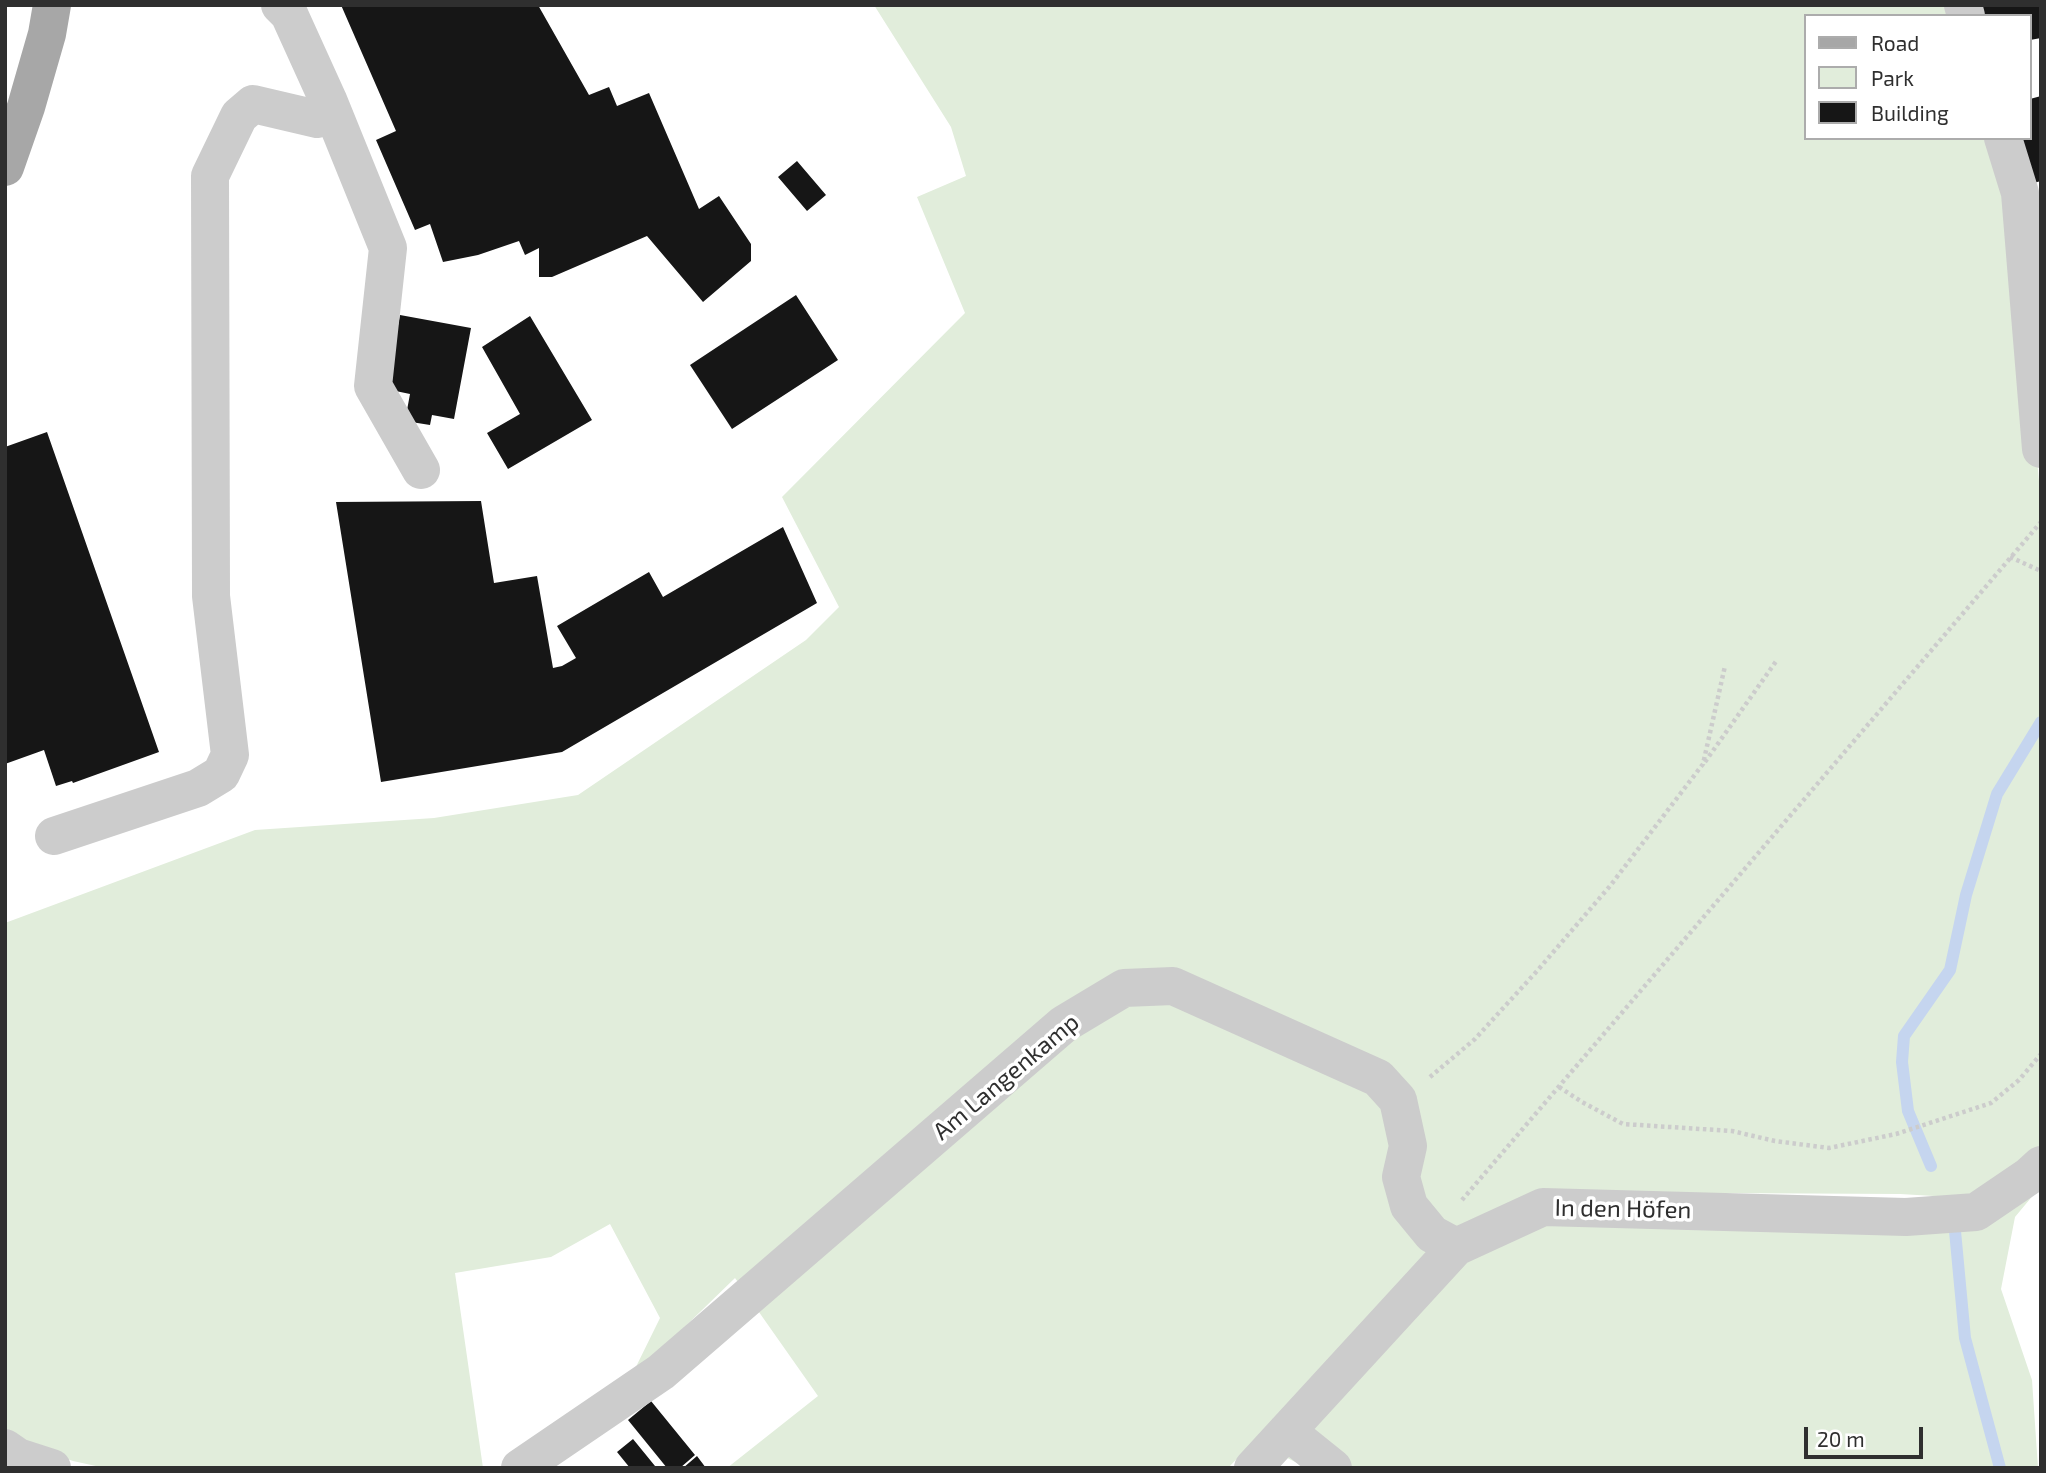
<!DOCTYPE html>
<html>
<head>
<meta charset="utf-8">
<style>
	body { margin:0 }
	#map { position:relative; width:2046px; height:1473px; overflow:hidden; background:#fff; font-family:"Exo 2",sans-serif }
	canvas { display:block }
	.frame { position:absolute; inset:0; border:7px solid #2f2f2f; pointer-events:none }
	.legend { position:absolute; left:1804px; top:14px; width:228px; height:126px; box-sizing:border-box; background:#fff; border:2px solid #acacac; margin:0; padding:9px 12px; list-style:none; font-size:21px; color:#2f2f2f }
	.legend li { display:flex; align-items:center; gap:14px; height:35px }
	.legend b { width:35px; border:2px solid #acacac }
	.scale { position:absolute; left:1804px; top:1427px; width:119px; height:32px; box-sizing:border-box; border:4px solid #2f2f2f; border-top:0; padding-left:9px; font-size:21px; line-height:24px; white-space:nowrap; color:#2f2f2f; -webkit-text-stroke:5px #fff; paint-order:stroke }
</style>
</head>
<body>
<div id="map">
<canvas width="2046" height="1473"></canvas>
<div class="frame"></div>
<ul class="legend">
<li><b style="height:9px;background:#a7a7a7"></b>Road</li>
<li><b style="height:19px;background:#e1eddb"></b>Park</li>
<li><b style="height:19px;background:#161616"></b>Building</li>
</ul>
<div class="scale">20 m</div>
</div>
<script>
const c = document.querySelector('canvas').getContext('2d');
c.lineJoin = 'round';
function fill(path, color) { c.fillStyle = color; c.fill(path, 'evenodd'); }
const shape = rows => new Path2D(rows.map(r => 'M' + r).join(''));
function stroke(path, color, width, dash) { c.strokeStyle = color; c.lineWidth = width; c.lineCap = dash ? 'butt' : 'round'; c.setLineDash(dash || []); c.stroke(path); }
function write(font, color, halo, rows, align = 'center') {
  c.font = font + ' "Exo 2",sans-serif'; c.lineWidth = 7; c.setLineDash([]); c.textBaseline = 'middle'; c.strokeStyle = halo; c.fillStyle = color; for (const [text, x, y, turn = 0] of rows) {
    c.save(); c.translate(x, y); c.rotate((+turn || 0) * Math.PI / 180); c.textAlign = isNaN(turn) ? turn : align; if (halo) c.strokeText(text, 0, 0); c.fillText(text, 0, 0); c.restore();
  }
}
const green = shape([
	[874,5,1953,5,1956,16,1806,16,1806,138,1996,138,2014,197,2041,504,2041,1146,1968,1198,1900,1194,1715,1193,1707,1226,1906,1233,1979,1219,2040,1187,2015,1217,2001,1289,2032,1380,2038,1468,1307,1468,1254,1441,1228,1468,727,1468,818,1396,735,1278,629,1381,660,1318,610,1224,551,1257,455,1273,483,1468,105,1468,73,1461,21,1443,5,1433,5,923,255,830,434,818,578,795,806,640,839,607,782,497,965,313,917,197,966,176,951,127]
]);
const stream = shape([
	[1931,1166,1908,1111,1902,1062,1904,1036,1950,970,1966,895,1997,794,2041,722],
	[1955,1231,1965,1338,2000,1468]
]);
const building = shape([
	[341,5,538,5,589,95,609,87,617,106,649,93,699,209,719,196,751,244,751,261,703,302,647,236,552,277,539,277,539,248,525,255,519,241,478,255,443,262,430,224,415,230,376,140,396,131],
	[1970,5,2041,5,2041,38,2030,40,2030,16,1972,16],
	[2041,96,2041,181,2026,185,2015,138,2030,138,2030,99],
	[797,161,826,195,807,211,778,177],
	[796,295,838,360,732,429,690,365],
	[400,315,471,328,454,419,432,415,430,425,405,421,410,394,386,389],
	[530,316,592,420,508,469,487,433,520,414,482,347],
	[47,432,159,752,73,783,72,781,56,786,44,750,5,764,5,447],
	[481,501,494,583,537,576,553,668,562,666,576,658,557,626,649,572,663,597,783,527,817,603,562,752,381,782,336,502],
	[651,1401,695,1455,680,1468,667,1468,628,1420],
	[633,1439,655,1466,653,1468,630,1468,617,1452],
	[697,1456,706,1468,683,1468]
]);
const path = shape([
	[2010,557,2041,571],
	[1705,762,1777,660],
	[1430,1077,1475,1039,1537,971,1610,886,1703,764,1725,666],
	[1559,1087,1582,1102,1623,1124,1732,1131,1775,1141,1829,1148,1896,1134,1991,1103,2019,1080,2041,1054],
	[1462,1200,2041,522]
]);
const minor = shape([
	[280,5,289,14,328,100,388,248,373,386,421,470],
	[1963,5,1966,16],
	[2003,138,2020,193,2041,449],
	[54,836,198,788,221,774,230,755,211,596,210,176,239,116,253,104,317,119],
	[1287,1431,1333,1468],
	[5,1448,18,1457,52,1468],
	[520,1468,661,1372,1064,1024,1124,988,1173,986,1378,1078,1398,1100,1408,1146,1401,1177,1409,1206,1432,1234,1456,1247],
	[1253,1468,1456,1247,1543,1207,1906,1217,1976,1212,2029,1176,2041,1165]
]);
const major = shape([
	[5,167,26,107,47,34,52,5]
]);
const streetNames = [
	["Am Langenkamp",1006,1077,-40],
	["In den Höfen",1623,1209,1]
];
fill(green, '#e1eddb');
stroke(stream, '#c5d5ef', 12);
fill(building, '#161616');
stroke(path, '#ccc', 4.5, [3.5, 3.5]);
stroke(minor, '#ccc', 38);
stroke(major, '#a7a7a7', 38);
write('24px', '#2f2f2f', '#fff', streetNames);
</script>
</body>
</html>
